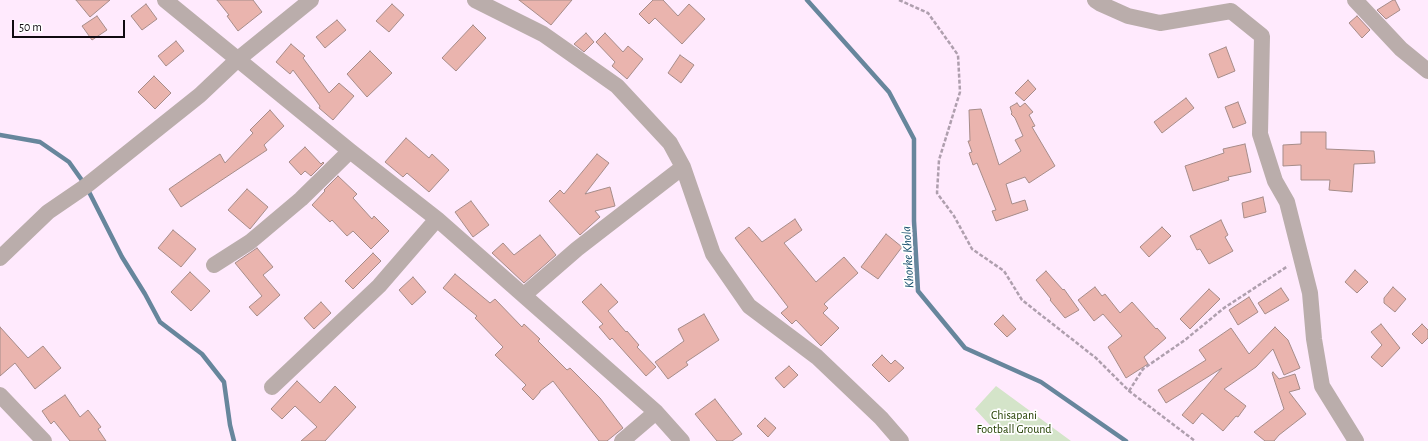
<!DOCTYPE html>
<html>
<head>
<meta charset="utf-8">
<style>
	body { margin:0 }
	#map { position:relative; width:1428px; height:441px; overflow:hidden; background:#ffeafd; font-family:"Alegreya Sans",sans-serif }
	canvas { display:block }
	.scale { position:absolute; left:12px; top:20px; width:113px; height:18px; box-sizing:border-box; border:2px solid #100a10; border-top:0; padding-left:5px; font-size:12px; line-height:14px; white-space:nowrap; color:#100a10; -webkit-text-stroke:3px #fff; paint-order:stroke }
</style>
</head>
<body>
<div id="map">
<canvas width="1428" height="441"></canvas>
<div class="scale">50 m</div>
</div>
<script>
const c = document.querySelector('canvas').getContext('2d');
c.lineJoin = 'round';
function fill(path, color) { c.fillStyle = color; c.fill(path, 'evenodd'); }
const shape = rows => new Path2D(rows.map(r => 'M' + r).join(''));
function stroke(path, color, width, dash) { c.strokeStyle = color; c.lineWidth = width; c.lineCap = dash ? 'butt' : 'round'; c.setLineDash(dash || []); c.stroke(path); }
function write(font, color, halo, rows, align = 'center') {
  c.font = font + ' "Alegreya Sans",sans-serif'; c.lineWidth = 3.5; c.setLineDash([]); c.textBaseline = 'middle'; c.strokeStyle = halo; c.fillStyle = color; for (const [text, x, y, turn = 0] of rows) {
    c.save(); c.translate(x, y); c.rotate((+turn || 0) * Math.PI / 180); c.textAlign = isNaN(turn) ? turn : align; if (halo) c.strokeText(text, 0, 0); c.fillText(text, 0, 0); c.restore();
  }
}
const green = shape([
	[996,386,1071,441,1000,441,1000,436,975,409]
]);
const stream = shape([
	[807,0,889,92,914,139,914,221,918,291,965,348,1041,382,1126,441],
	[0,135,40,142,69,162,86,186,122,257,145,294,160,322,202,354,224,382,230,425,234,441]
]);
const building = shape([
	[76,0,110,0,90,17,76,0],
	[217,0,253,0,262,12,238,31,227,16,229,15,217,0],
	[519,0,572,0,551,25,519,0],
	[653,0,663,0,678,16,689,4,705,19,682,44,655,18,649,24,639,14,653,0],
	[1393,0,1395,0,1400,10,1386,19,1377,10,1393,0],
	[146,4,157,19,142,30,131,16,146,4],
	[392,4,404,15,389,32,376,21,392,4],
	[97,16,107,30,92,40,82,26,97,16],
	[1357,16,1370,30,1362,38,1349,23,1357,16],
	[337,20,346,30,325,48,316,37,337,20],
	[473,25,486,38,456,71,442,58,473,25],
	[586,33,594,42,584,52,574,44,586,33],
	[605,33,623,52,628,46,643,59,627,79,612,66,615,62,596,42,605,33],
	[176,41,184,51,166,66,158,56,176,41],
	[291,44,305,56,303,58,329,93,339,83,354,96,333,120,319,108,320,106,293,70,290,74,276,62,291,44],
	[1226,47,1235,71,1218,78,1209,54,1226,47],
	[370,51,392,73,367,97,347,74,370,51],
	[680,55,694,65,681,83,668,73,680,55],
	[154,76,171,93,155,109,138,92,154,76],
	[1028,80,1036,89,1024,101,1015,93,1028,80],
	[1186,98,1194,108,1162,133,1154,122,1186,98],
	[1238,102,1246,123,1233,128,1225,107,1238,102],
	[1017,103,1020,107,1025,103,1033,112,1029,115,1035,126,1032,127,1055,166,1029,183,1025,177,1006,184,1012,204,1025,200,1028,210,996,221,992,211,996,210,977,163,973,165,969,153,972,152,968,141,970,141,969,110,981,109,999,165,1021,151,1015,140,1023,136,1015,118,1011,114,1012,113,1010,107,1017,103],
	[270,110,284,126,264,145,267,150,181,207,169,189,220,154,225,163,253,133,250,130,270,110],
	[1301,132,1326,132,1326,149,1374,151,1375,163,1354,164,1352,192,1329,190,1330,180,1301,180,1301,165,1283,166,1283,145,1301,144,1301,132],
	[406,138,429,158,432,154,449,170,429,192,407,173,403,177,385,162,406,138],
	[1245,144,1251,172,1228,177,1229,180,1193,191,1185,166,1224,153,1223,149,1245,144],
	[305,147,321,164,323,162,324,163,311,176,305,171,301,175,289,162,305,147],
	[597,154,609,163,585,194,610,187,615,206,595,211,600,217,580,235,549,201,560,190,564,194,597,154],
	[338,176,357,194,353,198,372,219,374,216,389,231,371,249,353,231,347,236,332,220,330,222,312,205,325,191,324,190,338,176],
	[247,189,268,207,250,229,228,210,247,189],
	[1263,197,1266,212,1244,218,1242,203,1263,197],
	[471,201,489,225,473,237,455,212,471,201],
	[795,219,802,230,784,243,816,282,844,257,858,273,824,304,828,308,823,313,839,328,821,346,796,320,792,324,781,313,788,307,735,238,749,227,762,242,795,219],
	[1221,220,1228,235,1225,237,1233,251,1209,264,1200,249,1197,250,1190,236,1221,220],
	[1162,227,1171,236,1149,257,1140,247,1162,227],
	[173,230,196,249,181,267,158,248,173,230],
	[886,234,902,247,878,279,861,267,886,234],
	[540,235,556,255,524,283,492,253,503,243,514,255,540,235],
	[257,248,273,267,263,275,280,295,257,316,249,307,262,296,235,263,257,248],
	[373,253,381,261,353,289,345,281,373,253],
	[1355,270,1368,282,1357,293,1345,282,1355,270],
	[1046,271,1063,290,1064,289,1079,310,1065,318,1050,300,1051,299,1036,280,1046,271],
	[190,272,210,291,191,311,171,292,190,272],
	[455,274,490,303,495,299,522,327,524,324,540,339,538,341,567,370,570,368,600,398,623,428,607,441,599,441,553,381,540,391,540,392,533,400,522,389,526,385,495,355,503,347,475,318,477,316,443,288,455,274],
	[413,277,426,292,412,305,399,290,413,277],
	[601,284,618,302,608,311,626,332,627,331,639,345,637,347,656,367,646,376,612,338,610,340,599,327,603,324,582,302,601,284],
	[1095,287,1102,296,1105,294,1120,313,1132,302,1156,329,1157,328,1166,338,1144,357,1148,364,1126,378,1108,347,1122,336,1103,314,1094,321,1078,300,1095,287],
	[1393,287,1406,299,1395,312,1384,303,1384,298,1393,287],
	[1281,288,1289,300,1265,314,1258,303,1281,288],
	[1209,289,1220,299,1190,329,1180,319,1209,289],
	[1249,297,1258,312,1238,325,1229,310,1249,297],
	[321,302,331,313,314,329,304,318,321,302],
	[704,314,719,340,686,362,688,365,668,379,655,362,684,341,678,329,704,314],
	[1003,315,1016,329,1007,337,994,324,1003,315],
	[1381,324,1400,348,1382,367,1371,357,1382,345,1371,332,1381,324],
	[1422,324,1428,330,1428,338,1422,344,1412,334,1422,324],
	[0,327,28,358,43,346,61,368,35,389,15,363,0,376,0,327],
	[1275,327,1288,340,1300,368,1284,375,1273,349,1256,367,1224,389,1246,406,1238,417,1236,416,1223,431,1202,413,1193,424,1182,415,1222,368,1166,403,1158,390,1206,360,1199,350,1231,328,1249,354,1275,327],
	[882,355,891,364,895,360,904,368,889,382,872,365,882,355],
	[789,366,798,375,784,388,775,378,789,366],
	[1273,372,1279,379,1295,374,1300,389,1289,392,1306,414,1279,435,1274,441,1265,441,1254,432,1284,409,1272,373,1273,372],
	[297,381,320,403,335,386,356,407,325,441,301,441,317,427,295,406,282,419,271,409,297,381],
	[65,395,80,417,88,410,101,427,98,429,106,441,70,441,54,421,51,424,42,411,65,395],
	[715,399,742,434,732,441,717,441,695,414,715,399],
	[765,418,776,428,768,437,757,426,765,418]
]);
const path = shape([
	[899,0,928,13,958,55,960,92,939,160,937,193,954,216,972,249,1004,271,1022,300,1096,358,1129,391,1195,441],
	[1129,391,1143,369,1185,340,1224,308,1288,266]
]);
const minor = shape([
	[165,0,350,151,437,219,656,412,682,441],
	[475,0,543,34,617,86,670,143,683,167,713,254,749,306,817,357,881,418,901,441],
	[1095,0,1101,4,1128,16,1160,23,1231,11,1262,36,1260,134,1275,181,1287,202,1310,293,1314,339,1322,386,1356,441],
	[1355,0,1401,49,1428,71],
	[0,258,48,212,86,186,200,95,237,60,311,0],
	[214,265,250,242,301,199,350,151],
	[524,295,577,249,683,167],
	[272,387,379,286,437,219],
	[0,395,44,441],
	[622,441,656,412]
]);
const parkNames = [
	["Chisapani",1014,415],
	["Football Ground",1014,429]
];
const waterNames = [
	["Khorke Khola",908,257,-93]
];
fill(green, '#d4e4c9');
stroke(stream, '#67869c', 4.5);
fill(building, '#eab4ae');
stroke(building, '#a68c89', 1);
stroke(path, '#af9fae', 2.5, [4, 2]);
stroke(minor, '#baadab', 16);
write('12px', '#233f00', '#fff', parkNames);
write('italic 13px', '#174f6d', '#fff', waterNames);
</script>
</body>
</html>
